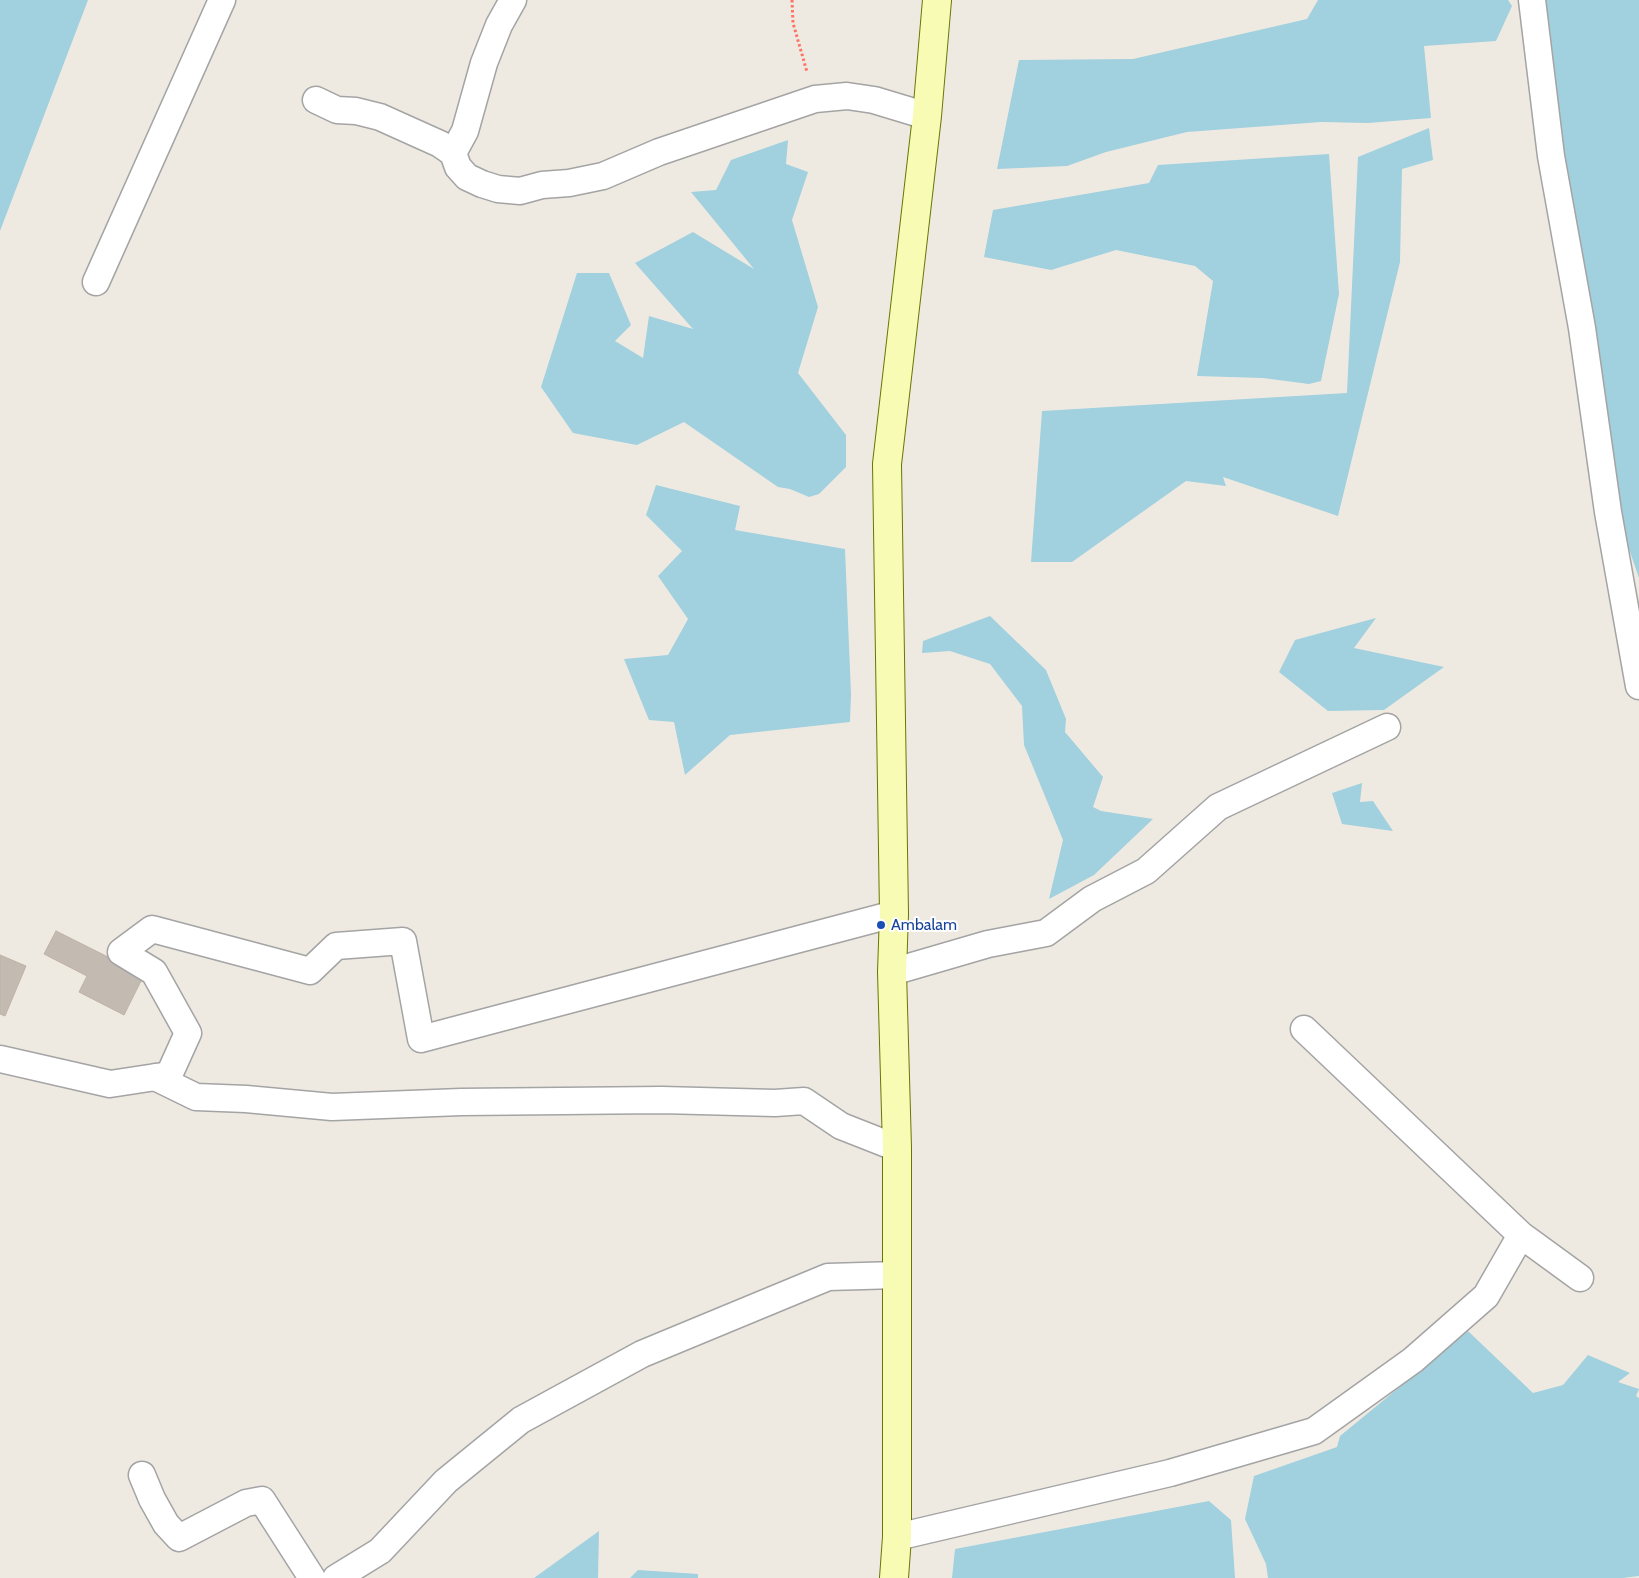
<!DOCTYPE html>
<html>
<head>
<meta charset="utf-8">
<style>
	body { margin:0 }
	canvas { display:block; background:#eeeae2 }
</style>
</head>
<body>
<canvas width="1639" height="1578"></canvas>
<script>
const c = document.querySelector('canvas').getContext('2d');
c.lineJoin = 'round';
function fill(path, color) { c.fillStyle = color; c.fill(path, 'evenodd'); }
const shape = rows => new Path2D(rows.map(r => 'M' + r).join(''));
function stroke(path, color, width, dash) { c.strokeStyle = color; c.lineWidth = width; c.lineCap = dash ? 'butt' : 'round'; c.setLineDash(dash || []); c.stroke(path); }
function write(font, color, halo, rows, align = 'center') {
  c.font = font + ' Cabin,sans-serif'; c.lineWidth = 4; c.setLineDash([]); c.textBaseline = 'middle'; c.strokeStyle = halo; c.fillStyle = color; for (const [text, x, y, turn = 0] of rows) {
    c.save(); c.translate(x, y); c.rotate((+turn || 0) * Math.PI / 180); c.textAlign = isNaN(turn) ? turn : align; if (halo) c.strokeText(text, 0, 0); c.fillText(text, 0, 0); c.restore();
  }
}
const water = shape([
	[0,0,88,0,0,231],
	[1318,0,1508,0,1512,6,1496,41,1424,46,1431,118,1368,123,1321,122,1187,132,1106,152,1067,166,997,169,1019,60,1133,59,1307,19],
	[1541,0,1639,0,1639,578,1624,534,1556,135],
	[1429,128,1433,160,1402,169,1400,262,1338,516,1223,477,1226,486,1186,481,1072,562,1031,562,1042,411,1347,393,1358,157],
	[788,140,786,164,808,172,792,220,818,307,798,373,846,435,846,467,819,494,809,497,790,489,778,487,684,422,637,445,573,433,541,387,577,273,609,273,631,325,615,341,643,358,649,316,693,329,635,263,693,232,754,269,691,192,716,190,731,160],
	[1329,154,1339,294,1321,381,1309,384,1263,378,1197,376,1213,281,1195,266,1116,250,1051,270,984,257,993,210,1149,183,1158,165],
	[656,485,740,506,735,530,845,549,851,694,850,722,730,735,685,775,674,722,649,720,624,659,668,655,688,619,658,576,682,551,646,515],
	[990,616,1046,670,1066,719,1065,732,1103,777,1093,807,1101,811,1153,819,1094,875,1049,899,1063,840,1024,745,1022,706,990,664,950,651,922,653,923,641],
	[1376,618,1354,648,1444,667,1384,710,1328,711,1279,672,1295,640],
	[1362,783,1360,802,1373,801,1393,831,1342,824,1332,793],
	[1468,1331,1533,1393,1563,1385,1588,1355,1630,1373,1618,1382,1639,1389,1636,1396,1639,1398,1639,1576,1623,1578,1268,1578,1266,1564,1245,1519,1254,1476,1337,1447,1340,1436],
	[1209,1501,1231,1520,1235,1578,952,1578,955,1549],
	[599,1531,598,1578,534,1578],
	[638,1570,698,1574,698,1578,630,1578]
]);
const building = shape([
	[56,931,144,975,124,1015,79,992,87,976,44,954,56,931],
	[0,955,26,966,5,1016,0,1014,0,955]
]);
const path = shape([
	[792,0,793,23,807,72]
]);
const minor = shape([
	[1532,0,1551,156,1582,328,1608,512,1639,686],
	[316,100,337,110,356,111,380,117,440,144,453,153,458,167,467,177,482,184,498,189,520,191,542,185,569,183,603,176,659,152,815,99,847,96,874,100,927,116],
	[453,153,465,131,484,63,499,25,513,0],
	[96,282,222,0],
	[892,972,988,944,1046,933,1092,899,1146,871,1218,807,1387,727],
	[1304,1029,1521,1235],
	[0,1059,110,1084,169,1075,188,1033,154,972,121,952,152,929,310,971,336,946,403,941,421,1039,894,914],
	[155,1077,196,1097,246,1099,332,1107,461,1102,662,1100,775,1103,804,1101,841,1126,897,1148],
	[142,1475,152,1499,166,1524,179,1538,246,1503,262,1500,312,1578],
	[897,1537,1170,1473,1314,1431,1413,1360,1486,1296,1521,1235,1580,1278],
	[336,1578,380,1551,446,1481,521,1420,642,1354,828,1277,897,1275]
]);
const secondary = shape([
	[894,1578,897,1537,897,1148,892,972,894,914,887,464,927,116,937,0]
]);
const markers = [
	[881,925,5,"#1a4fb4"]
];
const transitNames = [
	["Ambalam",891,925]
];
fill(water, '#a1d0de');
fill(building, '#c3bab2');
stroke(building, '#c0b1a4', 1);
stroke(minor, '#a4a4a4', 29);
stroke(secondary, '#6a7602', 30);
stroke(path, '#fd7465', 3, [2.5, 2.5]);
stroke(minor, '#fff', 26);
stroke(secondary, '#f8fbb4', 28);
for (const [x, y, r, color] of markers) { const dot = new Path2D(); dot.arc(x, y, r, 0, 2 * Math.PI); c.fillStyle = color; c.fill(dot); stroke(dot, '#fff', 2); }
write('16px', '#164399', '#fff', transitNames, 'left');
</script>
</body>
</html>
